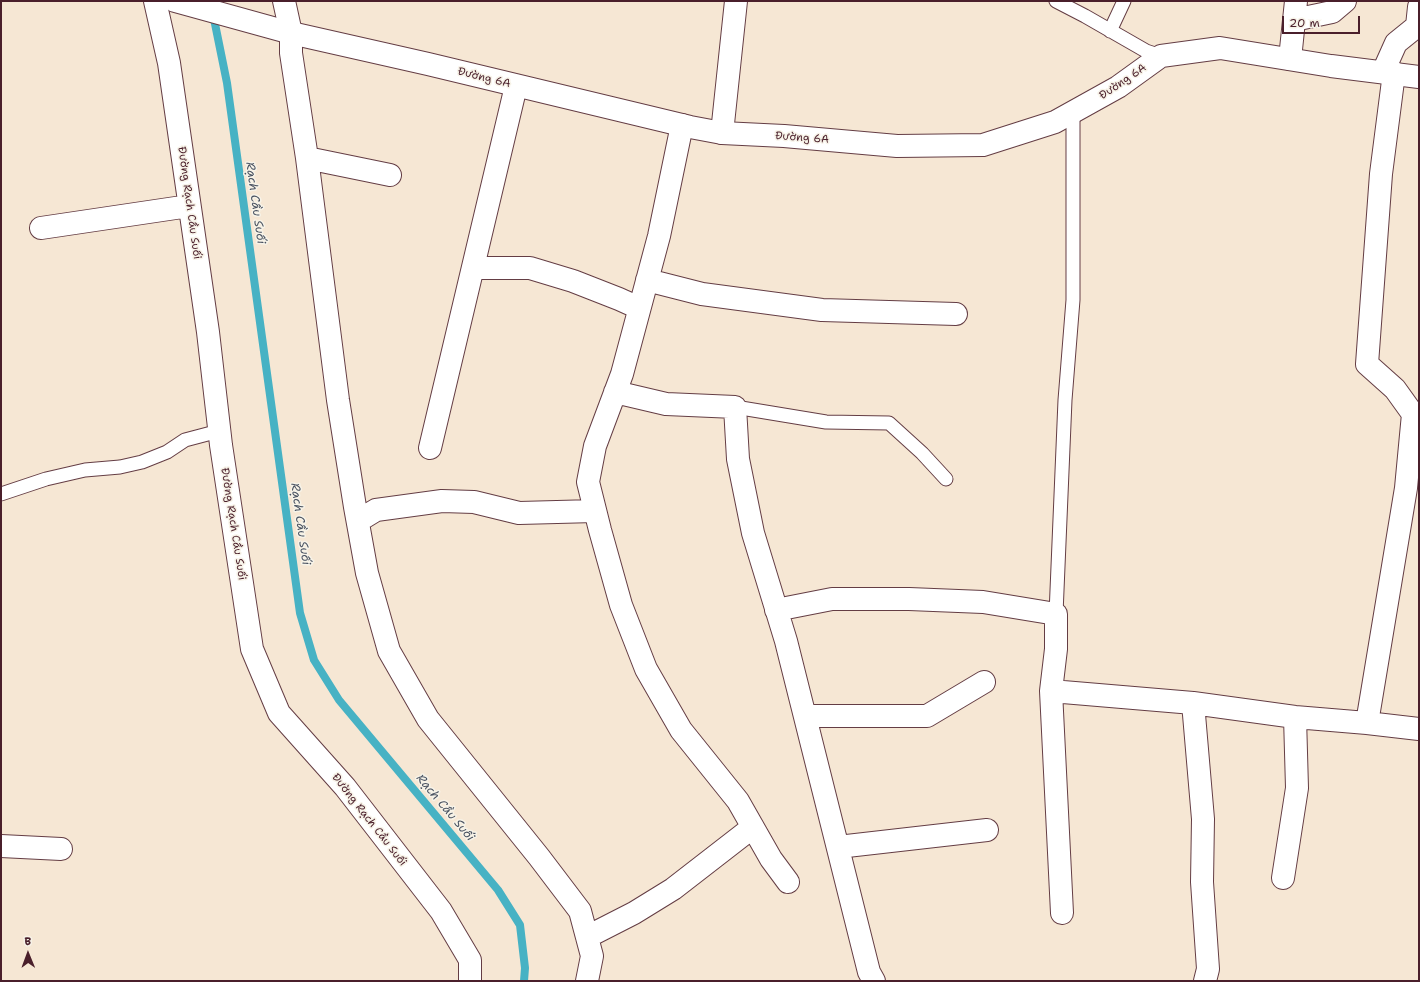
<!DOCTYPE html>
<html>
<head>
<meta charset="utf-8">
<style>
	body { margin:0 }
	#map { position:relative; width:1420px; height:982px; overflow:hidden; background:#f6e7d4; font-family:"Shantell Sans",sans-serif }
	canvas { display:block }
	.frame { position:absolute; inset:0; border:2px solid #4a1f2b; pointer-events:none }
	.north { position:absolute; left:8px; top:934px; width:40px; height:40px; -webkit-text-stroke:3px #f7f3e8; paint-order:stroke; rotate:359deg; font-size:11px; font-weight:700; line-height:16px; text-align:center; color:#4a1f2b }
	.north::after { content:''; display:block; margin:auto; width:14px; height:18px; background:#4a1f2b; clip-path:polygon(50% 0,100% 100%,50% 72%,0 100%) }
	.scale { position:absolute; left:1282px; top:16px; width:78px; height:18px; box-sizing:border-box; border:2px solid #4a1f2b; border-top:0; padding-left:5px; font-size:12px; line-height:14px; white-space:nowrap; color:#4a1f2b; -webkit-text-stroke:3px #f7f3e8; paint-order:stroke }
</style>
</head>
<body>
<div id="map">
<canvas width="1420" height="982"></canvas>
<div class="frame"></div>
<div class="north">B</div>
<div class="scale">20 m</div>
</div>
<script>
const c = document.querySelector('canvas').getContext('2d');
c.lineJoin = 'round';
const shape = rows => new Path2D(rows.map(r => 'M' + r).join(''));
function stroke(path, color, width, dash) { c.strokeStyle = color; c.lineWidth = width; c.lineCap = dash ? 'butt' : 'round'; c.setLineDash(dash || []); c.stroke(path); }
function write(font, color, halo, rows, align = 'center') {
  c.font = font + ' "Shantell Sans",sans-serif'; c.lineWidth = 3; c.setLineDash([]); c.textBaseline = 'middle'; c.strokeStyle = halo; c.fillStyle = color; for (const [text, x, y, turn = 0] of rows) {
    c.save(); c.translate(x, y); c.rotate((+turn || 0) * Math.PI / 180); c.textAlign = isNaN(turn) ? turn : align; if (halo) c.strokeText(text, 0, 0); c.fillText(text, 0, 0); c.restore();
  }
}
const stream = shape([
	[213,14,227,83,300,613,314,660,339,700,498,890,520,925,525,968,524,981]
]);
const service = shape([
	[1056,1,1085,16,1146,51,1161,56],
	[1110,31,1124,1],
	[735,407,826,422,889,423,922,453,946,479],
	[1,494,46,479,85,470,120,467,142,462,167,452,185,440,219,431],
	[1056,614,1065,400,1073,300,1073,112]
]);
const minor = shape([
	[155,1,169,63,208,332,221,445,252,649,279,713,345,787,441,911,470,960,470,981],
	[284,1,291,33,291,53,307,158,338,400,355,507,367,573,389,651,428,719,539,857,580,911,592,956,587,981],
	[1294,20,1332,12,1345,1],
	[1290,59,1296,1],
	[1383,72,1396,43,1417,26,1419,7],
	[682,125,659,236,622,374,595,446,588,482,600,530,621,605,646,669,681,730,738,801,771,859,788,882],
	[722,133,736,1],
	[307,158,390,175],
	[41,228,189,206],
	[473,268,530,268,573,281,619,299,639,308],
	[647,280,702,294,822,310,956,314],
	[615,392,666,404,735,407,738,459,753,533,786,641,869,972,874,981],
	[430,448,516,86],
	[358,521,376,510,442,501,474,502,519,513,595,511],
	[776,610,832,599,909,599,983,602,1056,614,1056,649,1051,691,1193,703,1295,717,1367,723,1419,729],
	[1051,691,1062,913],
	[1193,703,1203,819,1202,882,1208,969,1205,981],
	[806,716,927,716,984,682],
	[1367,723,1406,488,1413,414,1395,389,1367,364,1381,174,1394,73],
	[1,846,61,849],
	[838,847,987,830],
	[1283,878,1297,788,1295,717],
	[587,937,634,913,673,889,753,827]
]);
const tertiary = shape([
	[175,1,291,33,428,64,690,127,722,133,784,136,897,146,983,145,1055,122,1118,87,1161,56,1220,48,1331,66,1419,77]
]);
const streetNames = [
	["Đường 6A",484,78,14],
	["Đường 6A",1123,82,-34],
	["Đường 6A",802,138,4],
	["Đường Rạch Cầu Suối",189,203,82],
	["Đường Rạch Cầu Suối",233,524,81],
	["Đường Rạch Cầu Suối",369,820,52]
];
const waterNames = [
	["Rạch Cầu Suối",255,203,82],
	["Rạch Cầu Suối",300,524,82],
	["Rạch Cầu Suối",445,808,50]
];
stroke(stream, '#47b2c4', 8);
stroke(service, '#643d44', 15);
stroke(minor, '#643d44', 24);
stroke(tertiary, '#643d44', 24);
stroke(service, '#fff', 13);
stroke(minor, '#fff', 22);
stroke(tertiary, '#fff', 22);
write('11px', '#4a1f2b', '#f7f3e8', streetNames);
write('italic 12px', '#495261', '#f7f3e8', waterNames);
</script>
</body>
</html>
